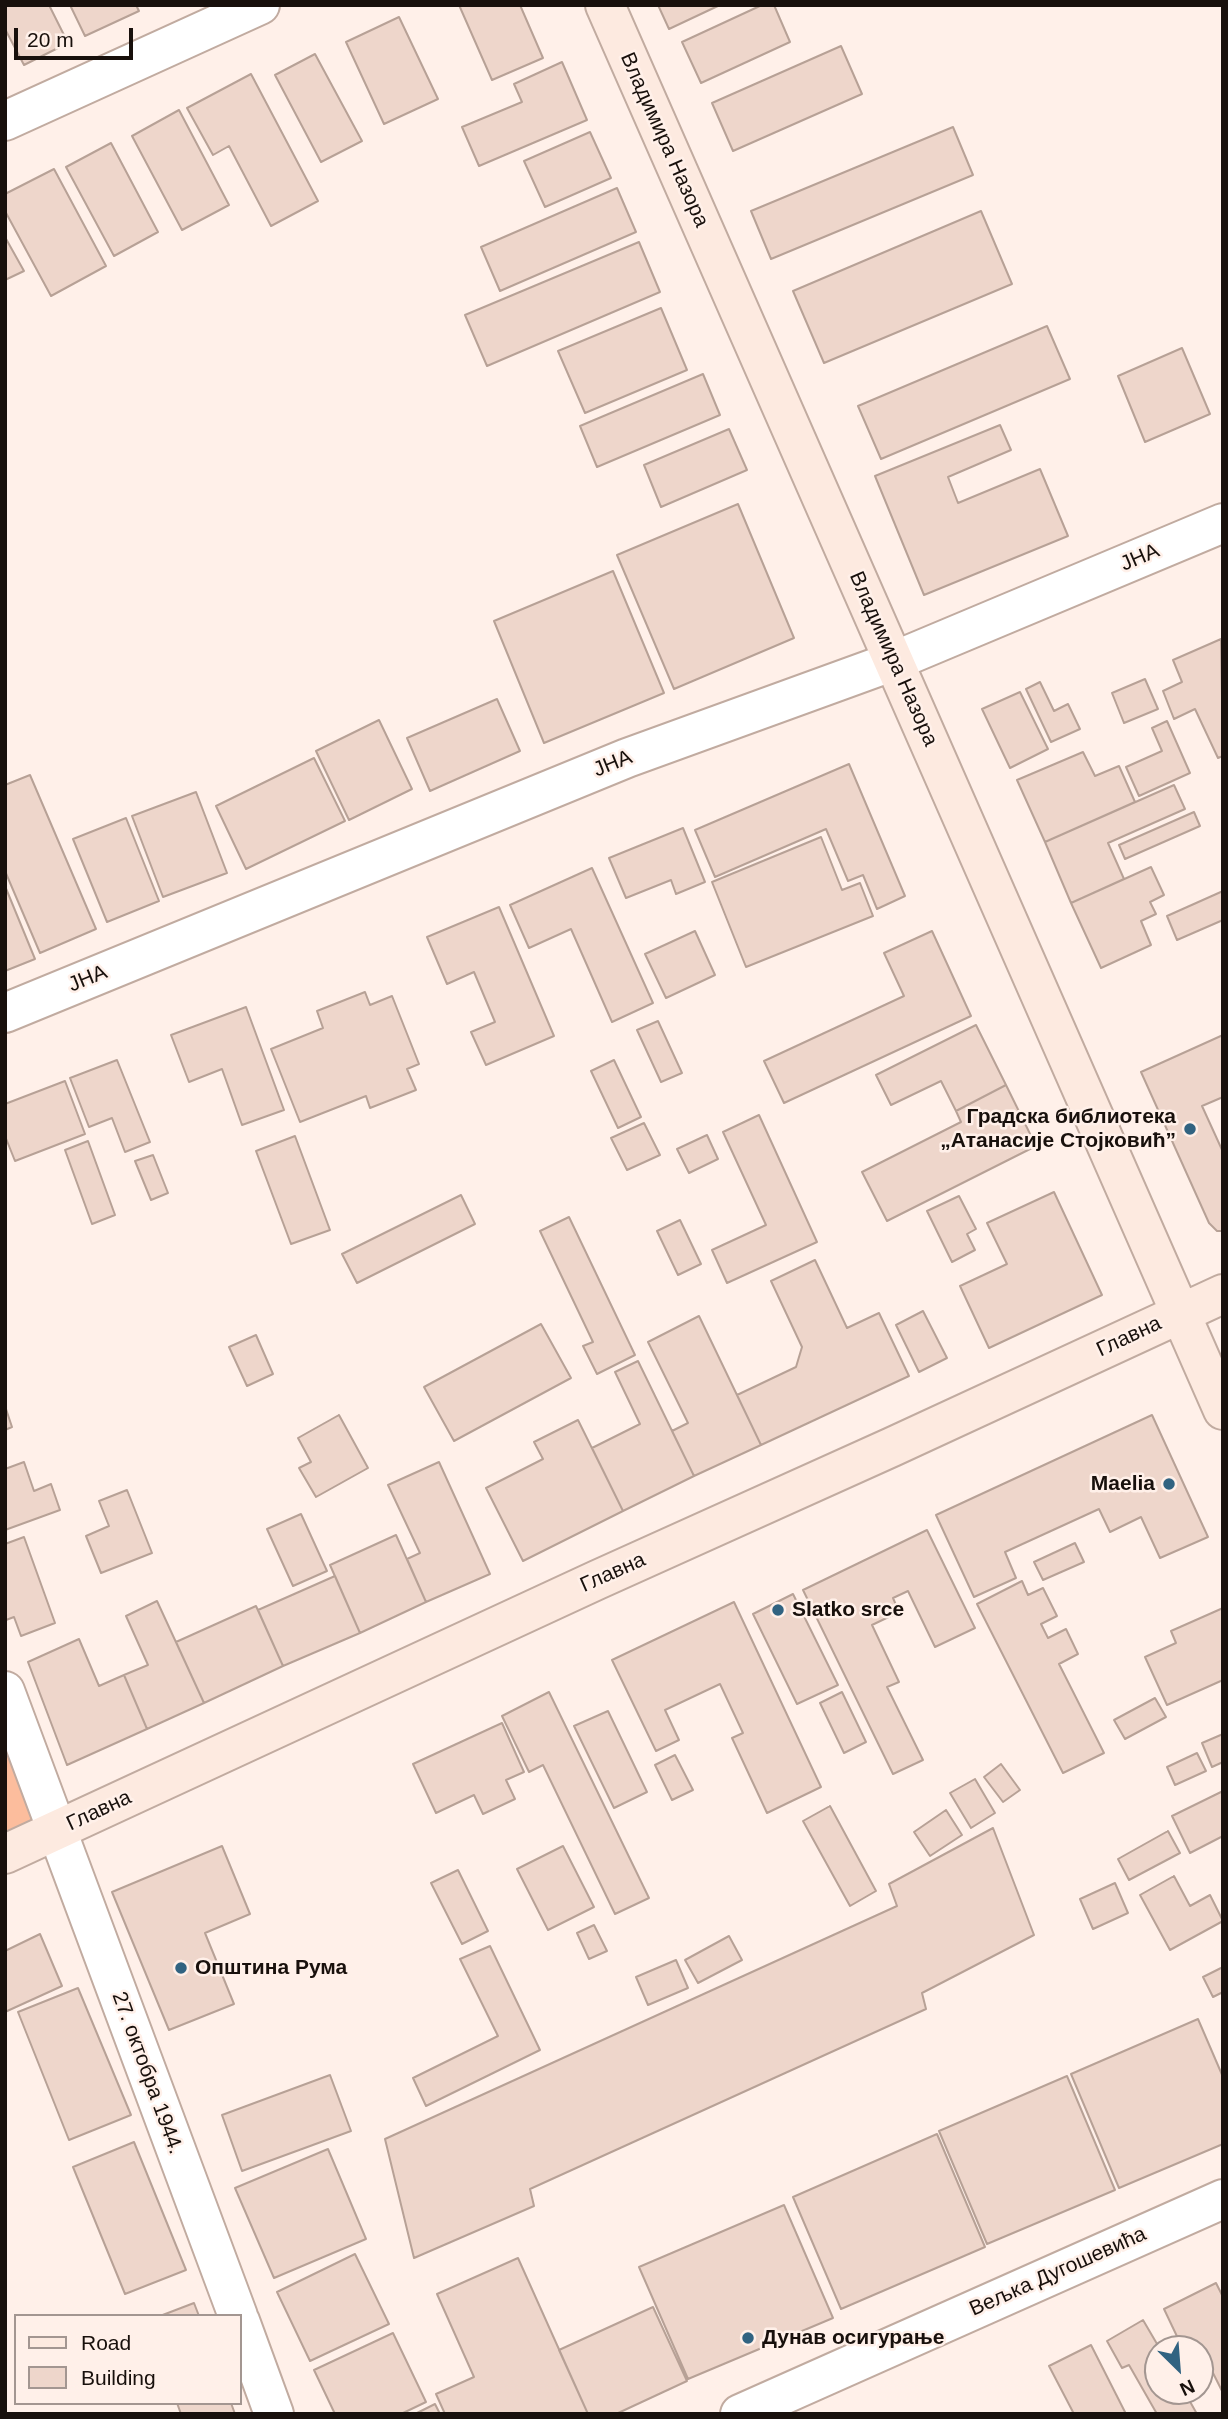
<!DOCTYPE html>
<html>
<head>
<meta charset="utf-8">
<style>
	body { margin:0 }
	#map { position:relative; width:1228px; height:2419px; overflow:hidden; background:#fff0e9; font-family:Arial,sans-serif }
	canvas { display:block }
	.frame { position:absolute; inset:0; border:7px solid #18100c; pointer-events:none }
	.legend { position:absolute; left:14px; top:2314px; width:228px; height:91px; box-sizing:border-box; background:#fff0e9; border:2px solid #a39691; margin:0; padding:9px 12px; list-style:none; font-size:21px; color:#18100c }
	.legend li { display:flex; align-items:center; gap:14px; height:35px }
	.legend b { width:35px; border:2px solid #a39691 }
	.north { position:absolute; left:1144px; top:2335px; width:70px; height:70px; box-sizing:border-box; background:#fff0e9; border:2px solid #a39691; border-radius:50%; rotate:155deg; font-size:19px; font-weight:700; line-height:28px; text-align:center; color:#18100c }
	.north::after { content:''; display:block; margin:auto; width:24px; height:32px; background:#316381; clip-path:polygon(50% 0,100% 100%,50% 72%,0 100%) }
	.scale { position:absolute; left:14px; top:28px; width:119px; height:32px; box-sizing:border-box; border:4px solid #18100c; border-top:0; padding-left:9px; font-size:21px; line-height:24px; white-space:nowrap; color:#18100c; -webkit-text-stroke:5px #fff0e9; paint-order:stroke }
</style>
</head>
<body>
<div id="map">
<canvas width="1228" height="2419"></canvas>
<div class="frame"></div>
<ul class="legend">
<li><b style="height:9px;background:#fdeae0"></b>Road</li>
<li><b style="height:19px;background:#eed6cb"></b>Building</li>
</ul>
<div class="north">N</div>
<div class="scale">20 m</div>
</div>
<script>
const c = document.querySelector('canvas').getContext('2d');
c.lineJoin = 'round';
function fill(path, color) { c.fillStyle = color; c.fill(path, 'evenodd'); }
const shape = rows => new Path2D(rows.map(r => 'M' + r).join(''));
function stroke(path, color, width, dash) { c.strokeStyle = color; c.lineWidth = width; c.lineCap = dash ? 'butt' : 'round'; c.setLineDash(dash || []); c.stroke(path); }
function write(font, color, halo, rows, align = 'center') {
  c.font = font + ' Arial,sans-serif'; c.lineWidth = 5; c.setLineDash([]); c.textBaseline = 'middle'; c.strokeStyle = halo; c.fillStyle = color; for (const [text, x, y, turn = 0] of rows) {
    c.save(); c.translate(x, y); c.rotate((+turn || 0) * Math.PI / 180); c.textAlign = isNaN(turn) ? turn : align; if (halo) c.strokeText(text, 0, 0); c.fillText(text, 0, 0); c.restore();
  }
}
const green = shape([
	[5,1725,44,1826,5,1843]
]);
const building = shape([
	[5,5,49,5,68,43,24,65,5,29,5,5],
	[70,5,136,5,139,11,85,36,70,5],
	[459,5,520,5,543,58,492,80,459,5],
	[658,5,720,5,669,29,658,5],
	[762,5,774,5,790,42,701,83,682,42,762,5],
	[399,17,438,99,384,124,346,42,399,17],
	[841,46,862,94,733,151,712,103,841,46],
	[315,54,362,141,321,162,275,75,315,54],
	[562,62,587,120,479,166,462,127,522,102,514,84,562,62],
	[251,74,318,201,271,226,229,146,213,155,187,108,251,74],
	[179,110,229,205,182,230,132,136,179,110],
	[953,127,973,175,771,259,751,211,953,127],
	[590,132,611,178,545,207,524,161,590,132],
	[111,143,158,232,114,256,66,167,111,143],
	[54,169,106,266,51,296,5,211,5,194,54,169],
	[617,188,636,232,500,291,481,247,617,188],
	[981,211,1012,284,824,363,793,291,981,211],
	[5,237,24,271,5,280,5,237],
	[639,242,660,292,487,366,465,315,639,242],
	[661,308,687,370,585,413,558,351,661,308],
	[1047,326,1070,379,881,459,858,406,1047,326],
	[1182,348,1210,414,1145,442,1118,376,1182,348],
	[703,374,720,415,597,467,580,426,703,374],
	[1000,425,1011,450,948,477,958,503,1040,469,1068,536,924,595,875,476,1000,425],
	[729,429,747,470,661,507,644,465,729,429],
	[738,504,794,638,674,689,617,555,738,504],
	[613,571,664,693,544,743,494,621,613,571],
	[1221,639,1223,756,1218,758,1195,709,1174,719,1163,691,1182,682,1173,660,1221,639],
	[1145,679,1158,709,1124,723,1112,693,1145,679],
	[1040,682,1054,711,1068,704,1080,729,1051,742,1026,689,1040,682],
	[1020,692,1048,749,1010,768,982,709,1020,692],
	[497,699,520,751,430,791,407,738,497,699],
	[379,720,412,789,349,820,316,751,379,720],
	[1167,721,1190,773,1139,796,1126,767,1162,751,1152,728,1167,721],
	[1083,752,1095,776,1119,766,1135,802,1045,842,1017,780,1083,752],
	[314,758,345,821,246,869,216,806,314,758],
	[849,764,905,896,877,909,863,875,848,881,826,829,715,877,695,830,849,764],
	[30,775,96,929,40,953,5,871,5,785,30,775],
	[1174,785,1185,809,1108,843,1124,879,1071,903,1045,842,1174,785],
	[196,792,227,873,163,897,132,816,196,792],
	[1194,812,1200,826,1125,859,1119,845,1194,812],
	[126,818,159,901,107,922,73,839,126,818],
	[683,828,705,882,676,894,671,880,626,898,609,858,683,828],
	[821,837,842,890,860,883,873,916,746,967,712,882,821,837],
	[1151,867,1164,895,1150,902,1156,914,1141,921,1151,945,1101,968,1071,903,1151,867],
	[592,868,653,1003,612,1022,571,929,529,948,510,905,592,868],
	[5,886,35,959,5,971,5,886],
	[1223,891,1223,920,1177,940,1167,916,1223,891],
	[499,907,554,1036,486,1065,471,1032,495,1022,474,972,447,984,427,937,499,907],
	[695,931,715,975,666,998,645,954,695,931],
	[932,931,971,1016,784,1103,764,1061,904,996,884,953,932,931],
	[365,992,370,1005,392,996,419,1064,407,1069,416,1090,370,1108,366,1096,300,1122,271,1049,323,1028,317,1011,365,992],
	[246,1007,284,1110,242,1125,222,1069,189,1082,171,1035,246,1007],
	[658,1021,682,1073,661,1082,637,1030,658,1021],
	[976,1025,1006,1085,956,1111,941,1081,891,1105,876,1075,976,1025],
	[1223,1035,1223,1097,1202,1106,1223,1152,1223,1231,1217,1231,1209,1223,1141,1072,1223,1035],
	[117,1060,150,1142,125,1152,112,1118,89,1127,70,1078,117,1060],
	[614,1060,641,1117,618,1128,591,1071,614,1060],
	[65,1081,85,1134,15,1161,5,1136,5,1104,65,1081],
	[1006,1085,1036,1146,887,1221,862,1172,961,1122,956,1111,1006,1085],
	[759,1115,817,1242,727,1283,712,1250,766,1225,723,1132,759,1115],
	[644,1123,660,1155,627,1170,611,1138,644,1123],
	[707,1135,718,1159,689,1173,677,1149,707,1135],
	[295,1136,330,1230,291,1244,256,1151,295,1136],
	[88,1141,115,1215,92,1224,65,1150,88,1141],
	[153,1155,168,1193,151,1200,135,1161,153,1155],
	[1054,1192,1102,1295,989,1348,960,1286,1007,1264,987,1223,1054,1192],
	[461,1195,475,1224,357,1283,342,1254,461,1195],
	[959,1196,976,1229,967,1234,975,1250,952,1262,927,1211,959,1196],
	[569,1217,635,1355,597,1374,583,1346,593,1342,540,1231,569,1217],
	[680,1220,701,1264,678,1275,657,1231,680,1220],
	[815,1260,847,1328,879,1313,909,1376,761,1445,737,1395,796,1367,802,1347,771,1281,815,1260],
	[923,1311,947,1358,919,1372,896,1325,923,1311],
	[699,1316,761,1445,694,1476,672,1431,688,1423,648,1342,699,1316],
	[541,1324,571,1378,454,1441,424,1387,541,1324],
	[256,1335,273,1374,247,1386,229,1347,256,1335],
	[638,1361,694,1476,623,1511,592,1448,640,1424,615,1372,638,1361],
	[5,1406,12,1427,5,1430,5,1406],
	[339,1415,368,1468,316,1497,299,1468,311,1462,298,1438,339,1415],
	[1152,1415,1208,1537,1160,1558,1141,1517,1110,1532,1099,1509,1005,1552,1016,1578,974,1597,936,1515,1152,1415],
	[578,1420,623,1511,523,1561,486,1488,543,1459,534,1442,578,1420],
	[24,1462,34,1491,51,1484,60,1510,5,1530,5,1469,24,1462],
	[439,1462,490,1574,426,1602,407,1559,420,1553,388,1485,439,1462],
	[127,1490,152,1553,101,1573,86,1536,109,1526,99,1501,127,1490],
	[301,1514,327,1571,293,1586,267,1529,301,1514],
	[927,1530,975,1628,935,1647,908,1591,893,1598,899,1612,872,1625,899,1682,887,1687,923,1760,893,1774,803,1590,927,1530],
	[396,1535,426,1602,360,1633,330,1565,396,1535],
	[24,1537,55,1623,21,1636,14,1617,6,1620,5,1617,5,1544,24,1537],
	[1075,1543,1084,1562,1043,1580,1034,1562,1075,1543],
	[335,1576,360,1633,283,1666,258,1610,335,1576],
	[1022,1581,1028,1595,1043,1588,1057,1616,1041,1624,1048,1638,1066,1629,1078,1654,1059,1664,1104,1753,1063,1773,977,1604,1022,1581],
	[793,1594,838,1685,797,1704,753,1614,793,1594],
	[157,1601,204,1703,147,1729,124,1675,148,1665,126,1616,157,1601],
	[734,1602,821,1787,767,1813,732,1738,743,1733,720,1684,665,1710,679,1740,656,1751,612,1660,734,1602],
	[256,1606,283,1666,204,1703,176,1642,256,1606],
	[1223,1608,1223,1680,1167,1705,1145,1657,1176,1643,1171,1631,1223,1608],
	[79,1639,99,1686,124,1675,147,1729,67,1765,28,1662,79,1639],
	[549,1692,649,1898,615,1914,543,1765,529,1772,502,1716,549,1692],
	[842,1692,866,1742,844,1753,820,1703,842,1692],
	[1155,1698,1166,1717,1125,1739,1114,1720,1155,1698],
	[608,1711,647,1792,614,1808,574,1726,608,1711],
	[502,1723,524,1772,506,1780,515,1799,483,1814,474,1795,436,1813,413,1764,502,1723],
	[1223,1734,1223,1762,1212,1767,1202,1743,1223,1734],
	[1197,1753,1206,1771,1175,1785,1167,1767,1197,1753],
	[675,1755,693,1790,672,1800,655,1765,675,1755],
	[1001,1764,1020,1790,1003,1802,984,1777,1001,1764],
	[975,1779,995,1813,971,1828,950,1793,975,1779],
	[1223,1791,1223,1836,1190,1853,1172,1816,1223,1791],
	[830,1806,876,1891,850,1906,803,1821,830,1806],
	[946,1810,962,1835,930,1856,914,1832,946,1810],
	[993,1828,1034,1935,922,1993,926,2009,530,2189,534,2206,414,2258,385,2139,897,1906,889,1884,993,1828],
	[1168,1831,1180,1853,1129,1880,1118,1859,1168,1831],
	[222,1846,250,1914,205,1933,234,2004,169,2030,112,1892,222,1846],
	[563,1846,594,1907,548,1930,517,1869,563,1846],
	[458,1870,488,1931,462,1944,431,1883,458,1870],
	[1174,1876,1190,1906,1210,1895,1223,1921,1170,1950,1140,1895,1174,1876],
	[1115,1883,1128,1913,1093,1929,1080,1899,1115,1883],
	[594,1925,607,1951,589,1959,577,1933,594,1925],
	[40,1934,62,1986,5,2012,5,1951,40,1934],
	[729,1936,742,1960,698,1983,685,1960,729,1936],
	[490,1946,540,2050,426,2106,413,2078,498,2036,460,1959,490,1946],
	[676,1960,688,1988,648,2005,636,1977,676,1960],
	[1223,1967,1223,1992,1213,1997,1203,1977,1223,1967],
	[78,1988,131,2115,69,2140,18,2012,78,1988],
	[1198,2019,1223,2077,1223,2144,1119,2188,1071,2074,1198,2019],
	[330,2075,351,2131,242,2171,222,2115,330,2075],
	[1067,2076,1115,2190,987,2244,939,2131,1067,2076],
	[937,2134,985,2247,841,2309,793,2197,937,2134],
	[134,2142,186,2270,125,2294,73,2167,134,2142],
	[328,2149,366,2239,274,2278,235,2188,328,2149],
	[784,2205,833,2318,688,2379,639,2267,784,2205],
	[355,2254,389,2324,310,2361,277,2292,355,2254],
	[518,2258,588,2414,445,2414,436,2394,474,2377,437,2294,518,2258],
	[1216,2283,1223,2297,1223,2393,1208,2363,1200,2367,1200,2349,1183,2349,1164,2309,1216,2283],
	[194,2303,199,2316,160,2316,194,2303],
	[653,2307,687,2381,616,2414,588,2414,559,2350,653,2307],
	[1143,2320,1160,2349,1158,2349,1158,2391,1184,2391,1197,2414,1157,2414,1129,2365,1122,2368,1107,2341,1143,2320],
	[393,2333,426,2402,401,2414,335,2414,314,2370,393,2333],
	[1091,2345,1126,2414,1074,2414,1049,2366,1091,2345],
	[177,2403,231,2403,235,2414,181,2414,177,2403],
	[435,2404,440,2414,415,2414,435,2404]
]);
const street = shape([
	[5,121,260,5],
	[5,1013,627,758,894,661,1223,523],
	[5,1691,238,2316],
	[240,2321,274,2414],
	[740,2414,1223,2199]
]);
const secondary = shape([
	[605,5,1223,1410],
	[5,1854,597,1580,892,1447,1223,1294]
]);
const markers = [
	[1190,1129,7,"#316381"],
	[1169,1484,7,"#316381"],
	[778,1610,7,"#316381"],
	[181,1968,7,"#316381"],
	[748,2338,7,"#316381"]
];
const streetNames = [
	["Владимира Назора",664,140,66],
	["ЈНА",1140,558,-23],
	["Владимира Назора",893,659,66],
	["ЈНА",613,764,-22],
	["ЈНА",88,979,-22],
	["Главна",1129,1337,-25],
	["Главна",613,1573,-24],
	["Главна",99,1811,-25],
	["27. октобра 1944.",147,2073,70],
	["Вељка Дугошевића",1058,2272,-24]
];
const poiNames = [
	["Градска библиотека",1176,1117,"right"],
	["„Атанасије Стојковић”",1176,1141,"right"],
	["Maelia",1155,1484,"right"],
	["Slatko srce",792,1610],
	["Општина Рума",195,1968],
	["Дунав осигурање",762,2338]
];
fill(green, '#fcbd9d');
fill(building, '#eed6cb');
stroke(building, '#b7a196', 2);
stroke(street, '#c1aba0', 42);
stroke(secondary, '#c1aba0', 42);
stroke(street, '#fff', 38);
stroke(secondary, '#fdeae0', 38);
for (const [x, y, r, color] of markers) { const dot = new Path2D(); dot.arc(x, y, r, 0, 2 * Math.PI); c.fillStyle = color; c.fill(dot); stroke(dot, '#fff0e9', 2.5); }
write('21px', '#18100c', '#fff0e9', streetNames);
write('bold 21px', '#18100c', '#fff0e9', poiNames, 'left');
</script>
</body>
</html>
